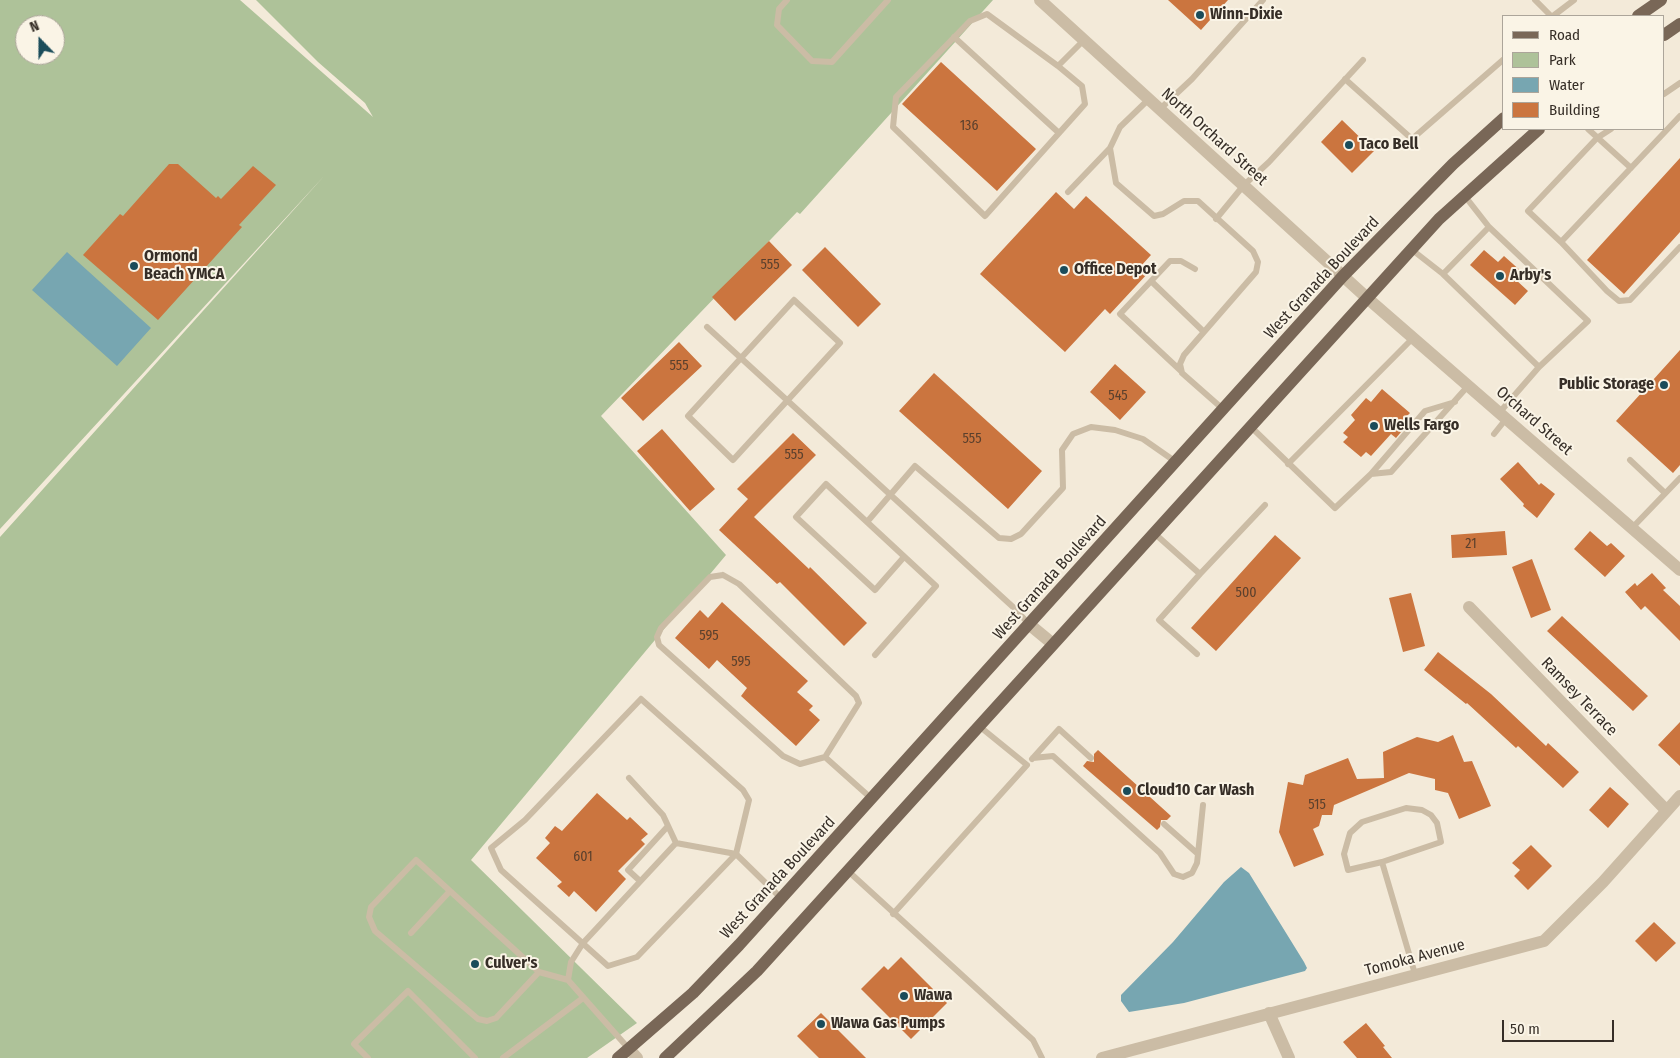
<!DOCTYPE html>
<html>
<head>
<meta charset="utf-8">
<style>
	body { margin:0 }
	#map { position:relative; width:1680px; height:1058px; overflow:hidden; background:#f3ead9; font-family:"Fira Sans Condensed",sans-serif }
	canvas { display:block }
	.legend { position:absolute; left:1502px; top:15px; width:162px; height:115px; box-sizing:border-box; background:#faf4e6; border:1px solid #aca59a; margin:0; padding:6px 9px; list-style:none; font-size:15px; color:#362e27 }
	.legend li { display:flex; align-items:center; gap:10px; height:25px }
	.legend b { width:25px; border:1px solid #aca59a }
	.north { position:absolute; left:15px; top:15px; width:50px; height:50px; box-sizing:border-box; background:#faf4e6; border:1px solid #aca59a; border-radius:50%; rotate:338deg; font-size:14px; font-weight:700; line-height:20px; text-align:center; color:#362e27 }
	.north::after { content:''; display:block; margin:auto; width:18px; height:22px; background:#1a4c5a; clip-path:polygon(50% 0,100% 100%,50% 72%,0 100%) }
	.scale { position:absolute; left:1502px; top:1020px; width:112px; height:22px; box-sizing:border-box; border:2px solid #362e27; border-top:0; padding-left:6px; font-size:15px; line-height:18px; white-space:nowrap; color:#362e27; -webkit-text-stroke:4px #faf4e6; paint-order:stroke }
</style>
</head>
<body>
<div id="map">
<canvas width="1680" height="1058"></canvas>
<ul class="legend">
<li><b style="height:6px;background:#796757"></b>Road</li>
<li><b style="height:14px;background:#aec299"></b>Park</li>
<li><b style="height:14px;background:#77a6b1"></b>Water</li>
<li><b style="height:14px;background:#cb753f"></b>Building</li>
</ul>
<div class="north">N</div>
<div class="scale">50 m</div>
</div>
<script>
const c = document.querySelector('canvas').getContext('2d');
c.lineJoin = 'round';
function fill(path, color) { c.fillStyle = color; c.fill(path, 'evenodd'); }
const shape = rows => new Path2D(rows.map(r => 'M' + r).join(''));
function stroke(path, color, width, dash) { c.strokeStyle = color; c.lineWidth = width; c.lineCap = dash ? 'butt' : 'round'; c.setLineDash(dash || []); c.stroke(path); }
function write(font, color, halo, rows, align = 'center') {
  c.font = font + ' "Fira Sans Condensed",sans-serif'; c.lineWidth = 4; c.setLineDash([]); c.textBaseline = 'middle'; c.strokeStyle = halo; c.fillStyle = color; for (const [text, x, y, turn = 0] of rows) {
    c.save(); c.translate(x, y); c.rotate((+turn || 0) * Math.PI / 180); c.textAlign = isNaN(turn) ? turn : align; if (halo) c.strokeText(text, 0, 0); c.fillText(text, 0, 0); c.restore();
  }
}
const green = shape([
	[0,0,240,0,373,117,365,103,318,62,256,0,993,0,800,214,797,212,601,416,726,555,471,860,637,1023,587,1058,0,1058,0,537,325,175,0,529],
	[25,25,55,25,55,55,25,55]
]);
const water = shape([
	[67,252,151,328,117,366,32,290],
	[1241,867,1249,873,1304,962,1307,968,1305,971,1184,1003,1129,1012,1121,1001,1121,995,1173,942,1224,882]
]);
const building = shape([
	[1168,0,1228,0,1201,30],
	[941,62,1036,149,997,191,902,104],
	[1342,120,1374,151,1352,173,1321,142],
	[1680,158,1680,232,1624,294,1587,260],
	[169,164,178,164,216,198,218,196,221,199,253,166,276,185,239,225,242,227,158,320,83,255,120,214,123,216],
	[1056,192,1074,209,1086,196,1151,255,1141,266,1148,273,1110,314,1105,309,1065,352,980,274],
	[769,241,792,265,735,321,712,297],
	[825,247,881,304,858,327,802,270],
	[1484,250,1498,262,1504,256,1522,272,1515,279,1528,291,1515,305,1470,265],
	[679,342,702,366,643,421,621,398],
	[1680,350,1680,465,1673,473,1616,421],
	[1115,364,1146,392,1120,420,1090,392],
	[934,373,1042,471,1008,509,899,411],
	[1382,389,1410,413,1406,417,1411,420,1396,438,1391,434,1371,456,1366,452,1361,457,1343,442,1348,437,1343,433,1355,420,1351,415,1366,398,1371,402],
	[662,429,715,489,690,511,637,451],
	[793,433,816,455,754,517,809,569,810,567,867,623,844,646,780,582,777,584,719,530,748,499,737,489],
	[1518,462,1539,485,1541,483,1555,494,1537,518,1523,506,1524,504,1500,479],
	[1505,531,1507,555,1452,558,1451,535],
	[1590,531,1607,546,1611,543,1625,556,1605,577,1574,549],
	[1275,535,1301,558,1216,651,1191,628],
	[1532,559,1551,610,1531,618,1512,567],
	[1652,573,1666,588,1663,590,1680,606,1680,641,1645,606,1641,610,1625,592,1635,583,1637,586],
	[1411,593,1425,646,1403,652,1389,598],
	[722,602,808,681,797,692,813,706,809,710,820,720,796,746,741,696,747,688,717,660,709,669,675,638,700,610,708,618],
	[1562,616,1648,696,1633,711,1547,631],
	[1438,652,1491,694,1546,746,1548,743,1579,772,1563,788,1518,746,1516,748,1467,703,1466,704,1424,670],
	[1680,722,1680,766,1658,745],
	[1453,735,1464,762,1472,761,1491,806,1459,819,1448,793,1435,790,1435,779,1409,773,1334,805,1332,815,1322,815,1319,826,1313,829,1324,855,1294,867,1279,832,1288,782,1303,785,1305,775,1348,758,1357,779,1384,778,1383,752,1417,737,1438,742],
	[1098,750,1171,816,1167,820,1161,820,1160,827,1157,830,1083,766,1087,761,1094,762,1094,754],
	[1610,787,1629,804,1608,828,1589,810],
	[597,793,627,820,630,817,648,834,641,840,645,844,618,871,626,879,596,912,574,891,569,897,557,886,562,882,536,858,550,843,545,838,555,826,562,831],
	[1531,845,1552,866,1528,890,1514,876,1520,870,1512,863],
	[1654,922,1676,943,1656,962,1635,941],
	[901,957,947,1003,911,1039,861,989,884,966,888,970],
	[821,1013,866,1058,819,1058,797,1036],
	[1366,1023,1385,1046,1383,1047,1392,1058,1357,1058,1343,1042]
]);
const service = shape([
	[787,0,779,9,777,25,812,61,832,62,888,0],
	[1535,0,1551,16],
	[1553,16,1574,0],
	[954,37,1059,133],
	[1058,66,987,14,970,21,896,97,893,127,985,216,1085,104,1082,86,1058,66,1084,40],
	[1345,79,1412,139,1504,59],
	[1664,94,1680,83],
	[1149,99,1120,127,1110,148,1116,183,1154,216,1163,214,1184,201,1198,201,1253,251,1258,262,1256,272,1184,355,1180,364,1182,373,1224,410],
	[1160,109,1192,79,1263,0],
	[1588,129,1631,168],
	[1611,129,1597,138,1528,211,1561,242,1680,116],
	[1068,192,1110,148],
	[1464,195,1489,227],
	[1216,219,1244,185,1269,162,1363,60],
	[1561,242,1607,291,1619,301,1630,300,1680,247],
	[1411,249,1443,274],
	[1151,281,1204,332],
	[794,300,840,343,733,460,688,416,794,300],
	[707,327,1013,607,1029,624],
	[1181,371,1120,314,1170,261,1181,261,1195,269],
	[1499,413,1539,367,1588,321,1489,227,1443,274,1539,367],
	[1250,426,1335,508,1371,474,1391,472,1468,386],
	[1494,434,1506,419],
	[1630,460,1665,493],
	[1288,464,1413,338],
	[1371,474,1425,411,1455,402],
	[867,522,826,484,796,517,875,590,904,557],
	[1632,528,1680,478],
	[1154,533,1200,574,1159,620,1197,654],
	[1200,574,1265,505],
	[723,575,739,584,856,696,859,703,825,757,800,764,783,756,659,645,657,637,661,628,710,577,723,575],
	[875,655,936,586,867,522,915,466,999,538,1011,539,1021,534,1063,488,1062,450,1073,434,1091,427,1115,430,1143,439,1176,462],
	[641,699,743,790,749,800,736,854,637,957,608,966,501,870,491,848,525,820,641,699],
	[825,757,872,799],
	[1033,758,1053,756,1160,853,1174,874,1183,877,1192,873,1197,863,1198,854,1164,824],
	[1032,759,1059,729,1091,758],
	[629,778,663,815,676,843],
	[1198,854,1203,805],
	[1382,862,1441,842,1437,823,1431,815,1422,810,1406,808,1362,822,1350,833,1344,854,1348,870,1382,862,1415,974],
	[848,871,1033,1040,1042,1058],
	[640,881,628,870,668,826],
	[893,914,1027,765,979,726],
	[411,933,450,891],
	[539,972,496,1018,487,1021,478,1019,375,931,369,917,371,907,416,860,539,972,568,980],
	[629,1049,568,980,571,962,583,943,676,843,736,854,782,899],
	[368,1058,354,1044,408,991,475,1058],
	[503,1058,583,998]
]);
const minor = shape([
	[1469,607,1666,810],
	[1030,625,1053,644],
	[1269,1013,1289,1058],
	[629,1049,637,1058],
	[1102,1058,1544,941,1603,882,1680,796]
]);
const tertiary = shape([
	[1040,0,1366,297,1680,570]
]);
const primary = shape([
	[1638,16,1661,0],
	[1664,35,1680,24],
	[618,1058,693,993,739,945,1343,276,1453,164,1504,118],
	[665,1058,757,971,1439,219,1539,129]
]);
const markers = [
	[1200,15,5,"#1a4c5a"],
	[1349,145,5,"#1a4c5a"],
	[134,266,5,"#1a4c5a"],
	[1064,270,5,"#1a4c5a"],
	[1500,276,5,"#1a4c5a"],
	[1664,385,5,"#1a4c5a"],
	[1374,426,5,"#1a4c5a"],
	[1127,791,5,"#1a4c5a"],
	[475,964,5,"#1a4c5a"],
	[904,996,5,"#1a4c5a"],
	[821,1024,5,"#1a4c5a"]
];
const numberNames = [
	["136",969,126],
	["555",770,265],
	["555",679,366],
	["545",1118,396],
	["555",972,439],
	["555",794,455],
	["21",1471,544],
	["500",1246,593],
	["595",709,636],
	["595",741,662],
	["515",1317,805],
	["601",583,857]
];
const poiNames = [
	["Winn-Dixie",1210,15],
	["Taco Bell",1359,145],
	["Ormond",144,257],
	["Beach YMCA",144,275],
	["Office Depot",1074,270],
	["Arby's",1510,276],
	["Public Storage",1654,385,"right"],
	["Wells Fargo",1384,426],
	["Cloud10 Car Wash",1137,791],
	["Culver's",485,964],
	["Wawa",914,996],
	["Wawa Gas Pumps",831,1024]
];
const streetNames = [
	["North Orchard Street",1214,137,42],
	["West Granada Boulevard",1322,278,-47],
	["Orchard Street",1534,421,41],
	["West Granada Boulevard",1050,578,-48],
	["Ramsey Terrace",1579,697,46],
	["West Granada Boulevard",778,878,-47],
	["Tomoka Avenue",1415,958,-15]
];
fill(green, '#aec299');
fill(water, '#77a6b1');
fill(building, '#cb753f');
stroke(service, '#cbbca5', 6);
stroke(minor, '#cbbca5', 12);
stroke(tertiary, '#cbbca5', 12);
stroke(primary, '#796757', 12);
for (const [x, y, r, color] of markers) { const dot = new Path2D(); dot.arc(x, y, r, 0, 2 * Math.PI); c.fillStyle = color; c.fill(dot); stroke(dot, '#faf4e6', 2); }
write('14px', '#5b402d', null, numberNames);
write('bold 16px', '#362e27', '#faf4e6', poiNames, 'left');
write('16px', '#362e27', '#faf4e6', streetNames);
</script>
</body>
</html>
